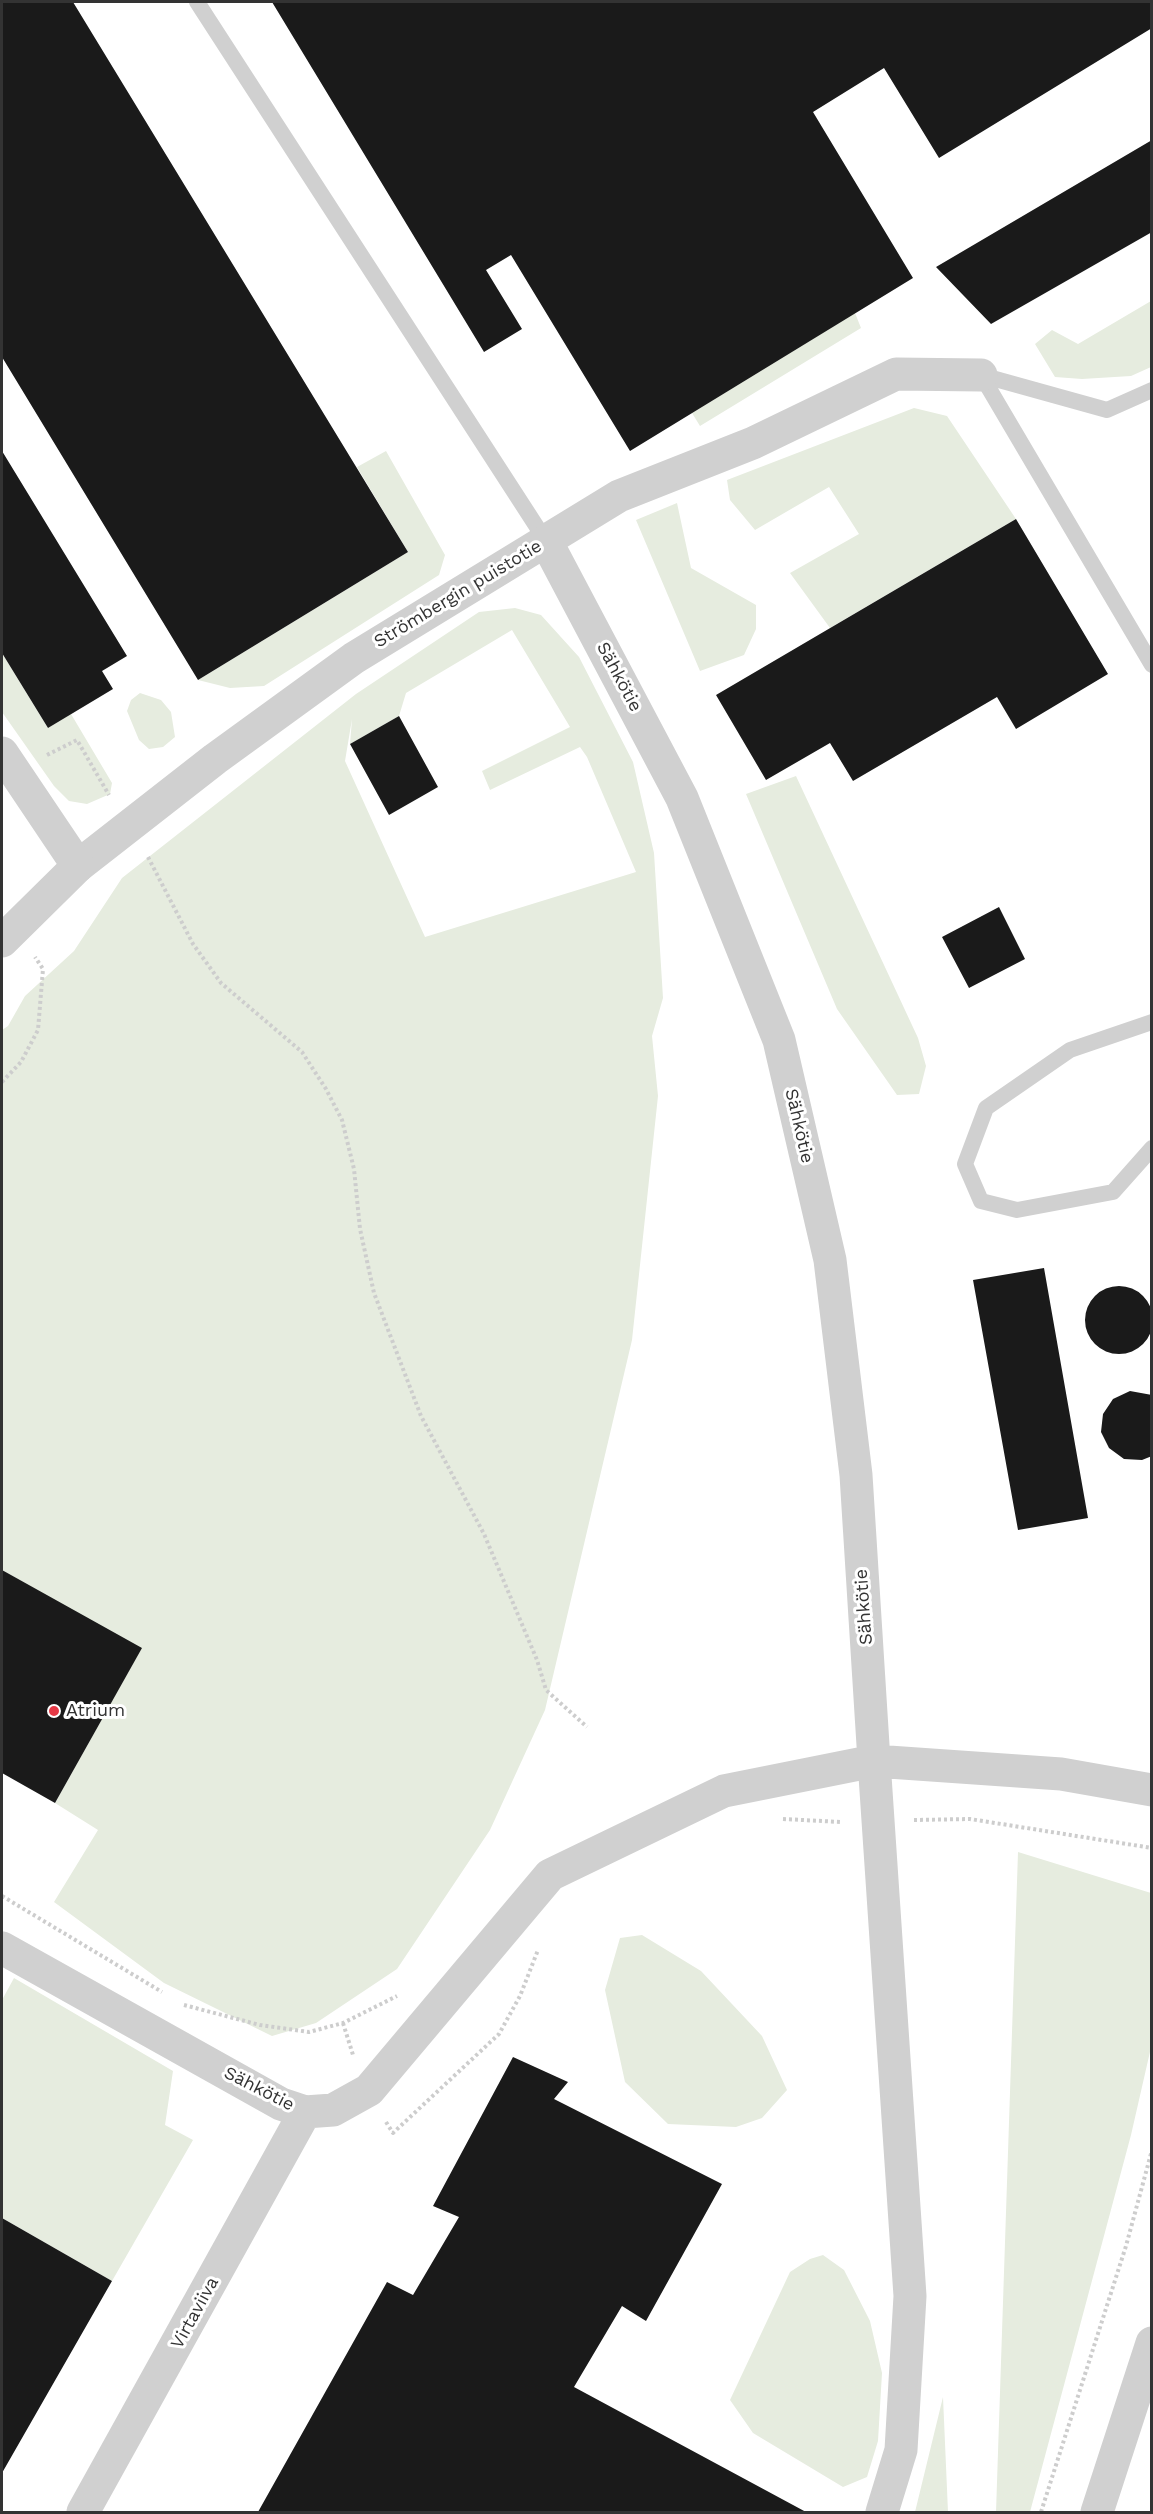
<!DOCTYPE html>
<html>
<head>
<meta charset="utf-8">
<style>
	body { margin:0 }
	#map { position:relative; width:1153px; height:2514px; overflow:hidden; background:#fff; font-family:"Work Sans",sans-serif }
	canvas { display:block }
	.frame { position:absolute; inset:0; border:3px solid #333; pointer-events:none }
</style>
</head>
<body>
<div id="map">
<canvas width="1153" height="2514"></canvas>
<div class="frame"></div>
</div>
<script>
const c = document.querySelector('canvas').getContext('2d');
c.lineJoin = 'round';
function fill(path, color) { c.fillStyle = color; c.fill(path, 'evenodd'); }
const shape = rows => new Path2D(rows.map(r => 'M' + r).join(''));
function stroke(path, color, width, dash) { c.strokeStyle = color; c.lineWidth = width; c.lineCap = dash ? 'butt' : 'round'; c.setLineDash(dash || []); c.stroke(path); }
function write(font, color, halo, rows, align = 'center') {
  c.font = font + ' "Work Sans",sans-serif'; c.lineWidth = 6; c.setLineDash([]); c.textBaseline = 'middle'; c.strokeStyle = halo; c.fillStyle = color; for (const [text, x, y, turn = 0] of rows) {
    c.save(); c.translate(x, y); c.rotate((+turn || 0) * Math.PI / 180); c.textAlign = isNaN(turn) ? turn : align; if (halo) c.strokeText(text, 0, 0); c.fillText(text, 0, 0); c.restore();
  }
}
const green = shape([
	[1151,301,1151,367,1131,376,1082,379,1055,377,1035,344,1052,330,1078,344],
	[855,313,861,328,700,426,692,413],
	[914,408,947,416,1016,519,830,628,790,573,859,534,829,487,755,530,730,500,727,480],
	[386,451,445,555,439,575,264,686,230,688,198,680,408,552,357,467],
	[677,503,691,568,756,605,756,629,744,655,700,671,636,520],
	[515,608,541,615,579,657,633,762,654,853,663,998,652,1036,658,1096,632,1340,545,1710,490,1830,397,1969,316,2023,272,2036,164,1983,54,1902,98,1830,55,1803,141,1649,2,1570,2,1030,8,1026,25,996,74,951,122,878,356,694,479,612],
	[512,630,570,727,482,771,490,790,580,747,587,757,636,872,425,937,345,761,352,719,350,744,399,716,406,693],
	[2,653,48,728,71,714,112,783,110,794,87,804,69,801,54,786,2,712],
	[140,693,161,700,171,712,175,737,163,747,149,749,139,740,127,711,131,700],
	[796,776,918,1038,926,1066,919,1094,897,1095,837,1009,746,794],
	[1018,1852,1151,1893,1152,2043,1131,2135,1030,2512,996,2512],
	[642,1935,701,1971,762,2036,787,2090,762,2118,736,2127,668,2124,625,2082,605,1990,620,1938],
	[14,1978,173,2071,165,2125,193,2140,112,2281,2,2218,2,2000],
	[823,2255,844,2270,870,2321,882,2373,878,2441,867,2477,843,2487,753,2433,730,2400,790,2272,810,2259],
	[943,2397,948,2512,915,2512]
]);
const building = shape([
	[2,2,73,2,408,552,198,680,2,357],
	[272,2,1152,2,1152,28,939,158,884,68,813,112,913,278,630,451,511,255,486,270,522,329,484,352],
	[1152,140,1152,232,991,324,936,267],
	[2,451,127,656,102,671,113,689,48,728,2,653],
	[1016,519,1108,674,1016,729,997,697,853,781,830,743,766,780,716,695],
	[399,716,438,787,389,815,350,744],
	[999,907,1025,959,969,988,942,937],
	[1044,1268,1088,1518,1018,1530,973,1280],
	'1085 1320a34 34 0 1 1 68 0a34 34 0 1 1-68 0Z',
	[1130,1391,1152,1395,1152,1456,1142,1460,1124,1459,1109,1448,1101,1432,1103,1414,1113,1399],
	[2,1570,142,1648,55,1803,2,1773],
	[513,2057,568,2082,554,2099,722,2184,646,2321,622,2306,574,2387,806,2512,258,2512,387,2282,413,2295,459,2217,433,2206],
	[2,2218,112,2281,2,2473]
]);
const path = shape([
	[47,755,77,740,109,795],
	[148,857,193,944,221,983,302,1052,326,1089,342,1120,354,1169,360,1229,374,1293,421,1416,484,1534,537,1660,546,1690,587,1727],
	[2,1082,21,1062,38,1030,43,969,35,957],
	[783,1819,841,1822],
	[914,1820,970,1819,1152,1848],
	[2,1896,162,1992],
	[184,2005,260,2025,309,2032,343,2023,397,1996],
	[343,2023,353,2055],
	[386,2122,393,2133,499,2034,520,1996,538,1950],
	[1041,2512,1126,2246,1152,2150]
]);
const service = shape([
	[197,2,546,541],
	[981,375,1152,665],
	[981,375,1107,410,1152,390],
	[1152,1022,1070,1050,986,1108,965,1164,981,1201,1017,1210,1113,1192,1152,1148]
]);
const minor = shape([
	[546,541,682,798,779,1040,830,1260,856,1475,874,1761,1061,1774,1152,1790],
	[78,866,215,759,354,658,619,496,753,443,896,374,981,375],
	[2,1948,281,2104,305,2112,333,2110,369,2090,550,1875,724,1791,874,1761,910,2296,901,2450,882,2512],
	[83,2512,305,2112]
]);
const tertiary = shape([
	[2,753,78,866,2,941],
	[1097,2512,1152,2343]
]);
const markers = [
	[54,1711,6,"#e63946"]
];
const streetNames = [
	["Strömbergin puistotie",458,594,-31],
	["Sähkötie",619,677,62],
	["Sähkötie",799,1126,77],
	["Sähkötie",864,1607,-94],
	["Sähkötie",259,2089,27],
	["Virtaviiva",195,2313,-61]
];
const poiNames = [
	["Atrium",66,1711]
];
fill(green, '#e6ecdf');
fill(building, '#1a1a1a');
stroke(path, '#cdcdcd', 4, [3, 3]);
stroke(service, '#d0d0d0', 16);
stroke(minor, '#d0d0d0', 33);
stroke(tertiary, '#d0d0d0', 33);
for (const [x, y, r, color] of markers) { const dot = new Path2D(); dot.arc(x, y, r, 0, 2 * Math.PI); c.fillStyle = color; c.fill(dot); stroke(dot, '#fff', 2); }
write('18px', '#333', '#fff', streetNames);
write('18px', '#333', '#fff', poiNames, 'left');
</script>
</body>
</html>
